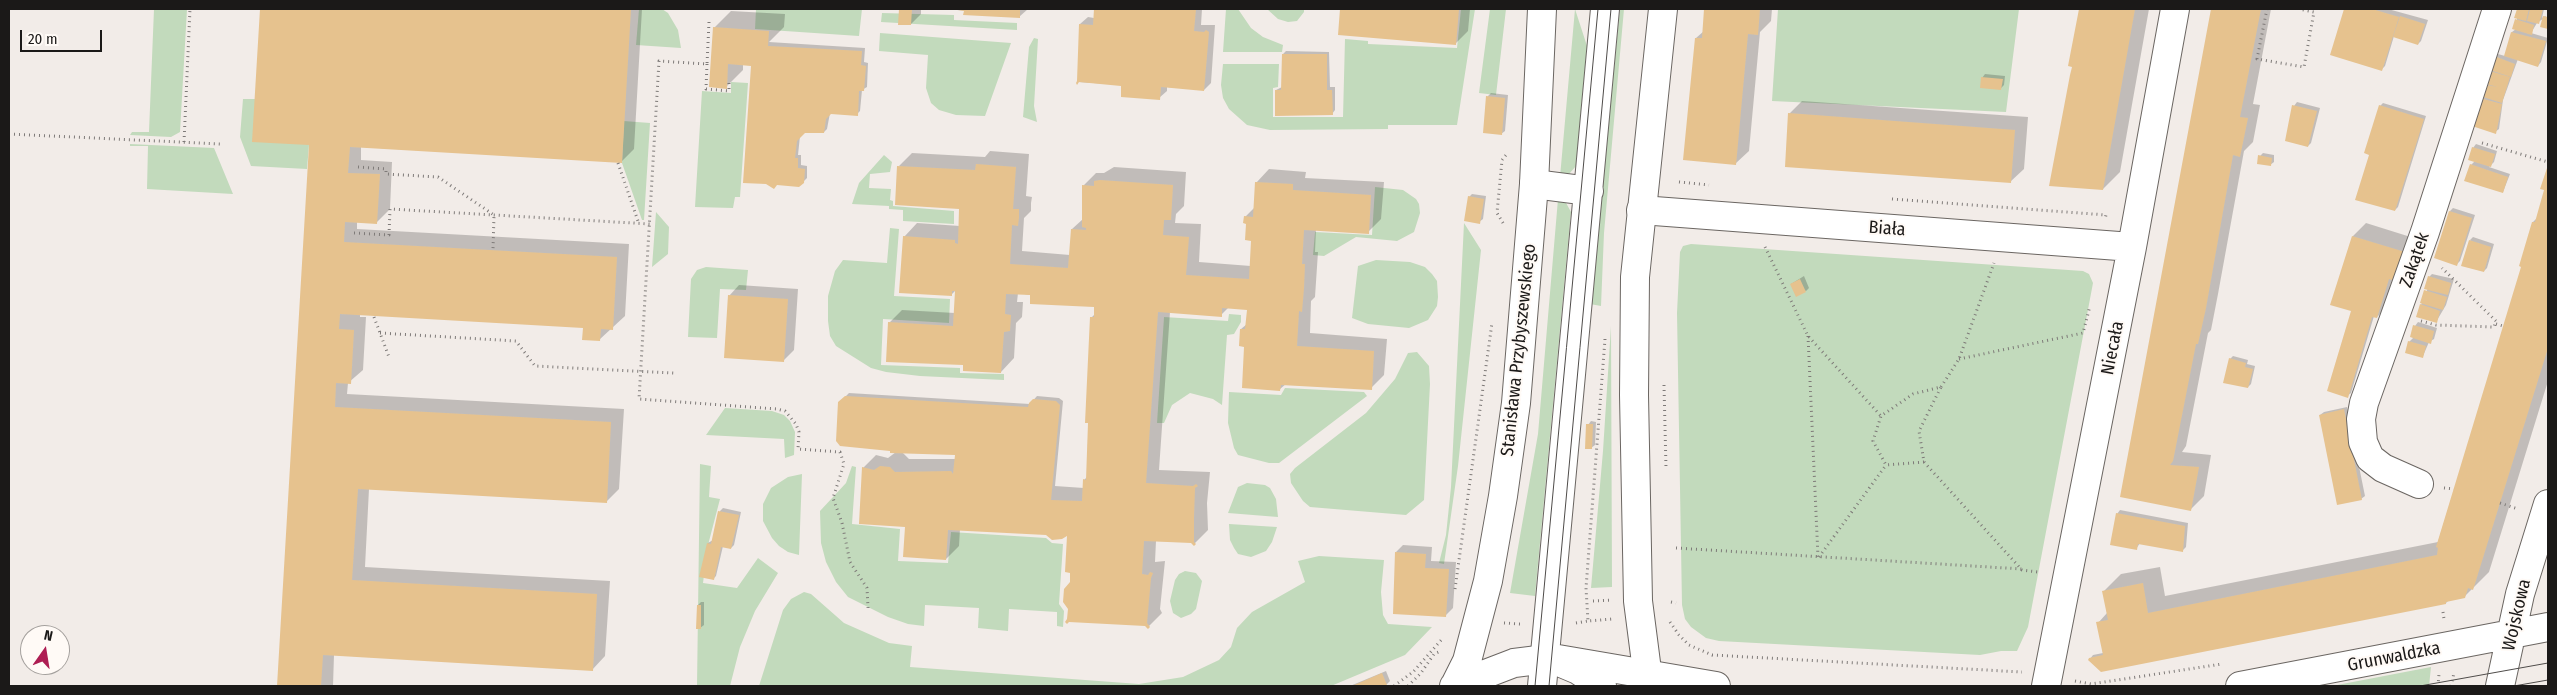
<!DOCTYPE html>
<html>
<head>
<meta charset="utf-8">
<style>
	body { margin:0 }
	#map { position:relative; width:2557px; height:695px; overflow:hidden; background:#f2ece8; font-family:"Fira Sans Condensed",sans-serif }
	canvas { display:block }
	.frame { position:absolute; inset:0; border:10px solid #1b1918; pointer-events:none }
	.north { position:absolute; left:20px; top:625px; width:50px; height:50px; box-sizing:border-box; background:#fffaf6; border:1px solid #a4a09d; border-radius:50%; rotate:13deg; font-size:14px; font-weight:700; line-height:20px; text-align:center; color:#1b1918 }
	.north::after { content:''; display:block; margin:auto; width:18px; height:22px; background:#ae1d53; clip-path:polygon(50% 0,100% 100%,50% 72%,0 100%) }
	.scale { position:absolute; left:20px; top:30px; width:82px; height:22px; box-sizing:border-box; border:2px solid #1b1918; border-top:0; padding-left:6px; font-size:15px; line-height:18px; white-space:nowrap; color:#1b1918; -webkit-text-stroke:4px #fffaf6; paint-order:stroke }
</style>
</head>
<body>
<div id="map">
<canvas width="2557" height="695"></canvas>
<div class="frame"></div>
<div class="north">N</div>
<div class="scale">20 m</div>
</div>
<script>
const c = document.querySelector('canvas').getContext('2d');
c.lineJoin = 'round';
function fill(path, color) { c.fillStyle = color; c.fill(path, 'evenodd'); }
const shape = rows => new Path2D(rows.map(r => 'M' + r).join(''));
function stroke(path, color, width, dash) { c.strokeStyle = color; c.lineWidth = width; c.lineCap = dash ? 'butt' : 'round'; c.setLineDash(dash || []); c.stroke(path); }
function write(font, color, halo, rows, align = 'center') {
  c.font = font + ' "Fira Sans Condensed",sans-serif'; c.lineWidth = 4; c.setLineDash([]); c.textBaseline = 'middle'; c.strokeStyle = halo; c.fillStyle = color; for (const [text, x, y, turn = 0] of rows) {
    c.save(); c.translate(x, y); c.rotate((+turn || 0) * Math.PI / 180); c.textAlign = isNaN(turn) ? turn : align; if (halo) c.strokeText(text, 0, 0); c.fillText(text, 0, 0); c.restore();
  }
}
const green = shape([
	[154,9,187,9,180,132,171,137,130,135,132,132,149,132],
	[639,9,662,9,668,13,678,30,681,48,636,45],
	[756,9,862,9,859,36,755,29],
	[1226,9,1238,9,1251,28,1263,37,1283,45,1282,52,1223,52],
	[1267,9,1304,9,1304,12,1297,21,1288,22,1278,19],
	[1461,9,1475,9,1457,125,1388,125,1388,129,1270,130,1247,125,1229,109,1223,98,1221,85,1223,64,1279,64,1278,87,1273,88,1273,117,1343,117,1345,39,1368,41,1368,44,1457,48],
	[1490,9,1506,9,1496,95,1479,93],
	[1575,9,1587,46,1576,166,1569,174,1560,177],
	[1620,9,1624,9,1604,233,1601,306,1590,304],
	[1778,9,2019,9,2006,112,1772,101],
	[882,13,954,15,954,20,1017,23,1017,30,881,22],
	[880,33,1011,43,985,116,956,115,939,110,931,103,926,88,928,55,879,51],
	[1034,38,1038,39,1034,106,1037,122,1023,117,1029,47],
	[731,82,748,83,740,197,735,197,733,208,695,207,702,91,731,93],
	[243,99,255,99,309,145,307,169,251,166,240,137],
	[624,121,650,123,644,220,642,220,622,163],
	[130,144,214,148,233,194,147,189,148,146,130,146],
	[884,155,892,162,890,172,870,174,869,188,891,189,890,200,893,201,893,206,954,211,954,224,903,221,903,210,889,209,889,206,852,204,859,183],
	[1375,187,1403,190,1416,199,1419,204,1420,213,1414,232,1397,241,1356,237,1324,256,1313,255,1315,232,1372,235],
	[1558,199,1565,201,1571,212,1535,596,1510,593,1538,434],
	[656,212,669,227,668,254,652,267],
	[1464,223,1481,250,1458,466,1444,564,1439,563,1446,535,1451,487],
	[890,228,899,229,894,296,950,299,949,323,883,319,881,365,960,368,960,373,1004,374,1004,380,920,376,886,372,871,368,836,346,830,336,828,321,828,296,835,271,843,260,887,263],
	[1691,244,2083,271,2089,274,2093,283,2028,627,2017,651,2001,651,1980,655,1719,641,1706,638,1691,627,1685,619,1682,605,1677,313,1680,252,1683,246],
	[1376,260,1410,262,1425,267,1432,274,1437,281,1438,297,1437,306,1428,320,1409,328,1368,324,1352,318,1358,266],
	[706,267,748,270,746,290,720,289,717,338,688,337,691,279,697,270],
	[1229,314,1241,315,1241,322,1234,334,1227,335,1222,405,1213,399,1190,393,1172,405,1164,423,1157,423,1164,317,1228,321],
	[1611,326,1612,587,1591,588,1603,451],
	[1417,352,1429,366,1430,384,1424,500,1406,515,1310,507,1303,501,1291,483,1290,474,1295,468,1366,413,1395,379,1408,353],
	[1285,388,1364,392,1367,396,1279,463,1269,463,1238,455,1234,448,1228,423,1229,392,1281,395],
	[725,408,772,411,784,415,790,421,795,432,794,455,785,458,784,439,706,435],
	[700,464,711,466,709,497,720,499,708,545,703,583,737,588,758,558,778,573,755,611,740,647,730,686,697,686],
	[852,466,856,467,852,524,900,529,898,561,948,563,951,532,1046,538,1052,543,1063,544,1059,604,1064,611,1063,627,1057,626,1057,612,1009,609,1008,631,978,628,979,608,925,605,924,626,908,624,888,617,848,597,836,582,826,562,821,543,820,511,846,483],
	[802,474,799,555,788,552,779,546,772,538,763,521,763,504,771,488,788,477],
	[1247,483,1265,485,1270,488,1276,499,1278,517,1228,513,1238,487],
	[1229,524,1277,527,1272,542,1266,551,1251,557,1238,554,1234,548,1230,540],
	[1319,556,1384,560,1381,592,1383,615,1388,624,1432,627,1405,655,1331,686,759,686,783,610,791,599,804,592,811,594,844,623,889,643,912,646,910,667,1139,684,1183,677,1219,660,1231,647,1237,628,1252,612,1305,582,1298,561],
	[1185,571,1196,573,1202,581,1196,609,1191,614,1181,618,1173,613,1170,601,1175,580,1179,574],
	[2431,667,2429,686,2332,686]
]);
const shadow = shape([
	[261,9,642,9,634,149,621,162,361,147,361,160,392,162,390,209,376,223,357,221,357,229,629,244,625,316,599,340,584,327,360,314,360,317,366,317,363,370,348,383,347,394,624,409,619,489,606,502,369,489,365,567,610,581,605,656,592,670,334,655,333,686,279,686,310,144,254,140],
	[900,9,925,9,921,9,921,14,911,24,899,23],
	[948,9,1028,9,1019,17],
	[1095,9,1202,9,1201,25,1215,25,1211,83,1204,90,1167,87,1167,91,1159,98,1123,85,1078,82,1080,24,1088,17,1094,18],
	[1341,9,1470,9,1468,31,1455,44,1339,34],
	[1706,9,1772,9,1771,21,1760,32,1749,151,1735,164,1696,38,1704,31],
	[2080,9,2149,9,2120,172,2103,189,2073,66,2069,65],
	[2212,9,2271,9,2253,104,2260,105,2253,142,2244,151,2218,294,2211,330,2208,333,2186,446,2182,452,2211,455,2204,496,2191,509,2121,496],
	[2346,9,2388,9,2428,20,2421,41,2418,44,2394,36,2385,66,2382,69,2331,54],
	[2518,9,2544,9,2542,18,2545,16,2548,18,2548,27,2542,26,2544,18,2537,23,2531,33,2548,38,2541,62,2538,66,2518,59,2503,100,2499,129,2495,132,2481,98,2485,95,2495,57,2498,54,2505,56,2512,32,2516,29],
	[731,11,785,14,784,27,769,42,865,48,864,62,868,63,867,87,862,90,860,111,857,114,830,113,827,129,824,132,805,131,800,136,798,155,801,155,801,165,807,166,807,178,803,182,752,62,743,64,743,70,726,87,714,28],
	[1286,51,1329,52,1330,87,1335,87,1335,110,1332,114,1276,90,1282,87,1283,54],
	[1985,74,2005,76,2004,85,2001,88,1982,78],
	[1491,93,1508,95,1505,131,1501,134,1485,132,1488,96],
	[1802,101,2028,117,2024,169,2010,182,1789,114],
	[2297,102,2320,108,2311,143,2308,146,2294,106],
	[2383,103,2426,116,2398,207,2395,210,2370,154,2380,106],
	[2476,144,2497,151,2494,162,2489,167,2510,174,2503,192,2471,165,2475,161,2473,148],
	[990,151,1029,154,1026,196,1032,197,1031,203,1031,211,1024,218,1022,251,1070,255,1072,229,1083,219,1083,186,1096,173,1104,173,1114,167,1186,172,1184,206,1176,214,1175,223,1201,224,1199,262,1251,266,1253,240,1245,217,1255,207,1256,183,1269,169,1306,172,1305,178,1384,182,1381,219,1368,232,1316,229,1315,252,1318,252,1315,297,1311,301,1310,333,1387,339,1384,375,1371,388,1286,384,1280,389,1246,346,1241,329,1247,324,1248,308,1229,307,1221,315,1170,312,1159,470,1210,472,1207,503,1208,530,1194,544,1192,542,1156,541,1155,562,1165,561,1160,609,1162,613,1148,627,1146,625,1069,619,1071,583,1069,533,960,529,959,546,946,559,906,526,863,468,876,455,888,458,896,452,840,402,849,393,1030,404,1037,396,1059,398,1063,401,1055,486,1084,488,1084,480,1087,477,1091,318,1095,314,1095,306,1018,293,1017,302,1023,302,1022,317,1016,323,1014,358,1001,372,964,364,889,323,902,310,955,313,956,290,951,295,904,237,917,223,960,226,961,208,899,166,912,153,985,157],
	[902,452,956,454,956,459,909,459],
	[2263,153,2274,155,2274,162,2270,165,2260,156],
	[2548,168,2548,381,2489,572,2465,596,2449,600,2446,603,2090,659,2093,655,2103,653,2098,623,2107,613,2104,591,2121,574,2160,567,2165,596,2438,542,2523,266,2533,222,2537,218,2546,189,2542,188],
	[1472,194,1486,196,1483,219,1479,222,1469,197],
	[2453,208,2475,215,2460,261,2457,264,2450,211],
	[2366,223,2417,239,2390,304,2377,317,2374,316,2351,393,2347,396,2353,310,2353,236],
	[2473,237,2494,244,2487,268,2484,271,2470,240],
	[2432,274,2454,279,2446,305,2436,322,2421,305,2428,288,2429,277],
	[1804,276,1809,288,1806,291,1791,284],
	[739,285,798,289,794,350,784,360,729,296],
	[2418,322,2437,328,2434,339,2429,342,2423,356,2409,342,2414,337,2415,326],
	[2233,356,2248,360,2247,364,2255,366,2251,384,2248,387,2230,359],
	[2347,407,2365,496,2361,499,2320,415,2324,412],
	[1591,421,1596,422,1595,445,1591,448,1588,425],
	[723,508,741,512,734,545,731,548,723,546,716,576,713,579,708,543,713,540,720,511],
	[2120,510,2188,523,2186,547,2183,550,2140,543,2136,549,2117,514],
	[1403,545,1432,547,1431,561,1456,562,1453,608,1446,615,1396,552],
	[701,602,704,602,704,625,700,628,698,605],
	[1386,671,1390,681,1387,684,1350,686]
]);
const building = shape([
	[260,9,631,9,622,163,350,147,348,173,380,174,377,224,345,222,344,242,617,257,613,330,601,329,600,341,582,340,583,328,340,314,339,329,354,330,351,384,336,383,335,407,611,422,607,503,358,489,352,580,597,594,593,671,323,655,321,686,277,686,309,145,252,142],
	[899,9,912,9,911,25,898,25],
	[952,9,1020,9,1020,18,963,15,964,11],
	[1094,9,1196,9,1194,31,1204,32,1206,30,1209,32,1204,91,1161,87,1160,100,1121,97,1121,86,1079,82,1077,85,1076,83,1077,81,1079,24,1093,25],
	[1340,9,1459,9,1456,45,1338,35],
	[1704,9,1760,9,1758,35,1748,34,1736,165,1683,160,1695,38,1702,38],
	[2079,9,2135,9,2103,190,2049,186,2070,75,2072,67,2068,66],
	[2211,9,2261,9,2240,117,2248,118,2240,157,2233,155,2206,308,2198,344,2196,344,2173,461,2170,465,2199,467,2191,511,2120,497],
	[2344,9,2372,9,2399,17,2382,71,2330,55],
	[2517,9,2529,9,2526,21,2514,18],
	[2530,9,2543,9,2539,24,2527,21],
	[2400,16,2425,24,2418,45,2393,37],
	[2543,16,2548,17,2548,29,2540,27],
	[2515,19,2534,25,2532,35,2512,29],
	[713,27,769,31,768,46,862,51,861,65,866,66,864,91,859,91,858,116,831,114,826,119,824,133,805,133,797,141,795,158,798,158,798,168,805,169,804,183,799,187,777,185,774,189,766,184,743,183,751,66,728,64,727,89,709,87],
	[2511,32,2546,41,2538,67,2504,56],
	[1282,54,1327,54,1327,90,1332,90,1333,115,1275,116,1275,90,1281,90],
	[2494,56,2515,64,2511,77,2490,70],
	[2490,71,2510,77,2502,103,2483,97,2486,85,2498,87,2486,84],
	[1981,77,2003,79,2001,90,1980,88],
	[1486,96,1505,98,1502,135,1483,133],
	[2480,98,2502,104,2496,134,2472,126],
	[2292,105,2317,111,2308,147,2285,141],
	[2379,105,2424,119,2395,211,2355,200,2369,155,2364,153],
	[1788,113,2015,130,2011,183,1785,167],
	[2472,147,2495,154,2491,167,2468,160],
	[2258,155,2272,158,2271,166,2257,164],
	[976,164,1016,167,1013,209,1019,209,1019,217,1018,226,1012,225,1010,264,1068,268,1071,229,1086,230,1086,228,1082,227,1082,185,1094,186,1094,181,1100,180,1173,185,1171,220,1164,220,1163,235,1189,237,1186,275,1249,279,1251,241,1245,240,1246,224,1243,223,1244,216,1253,217,1255,182,1293,184,1293,190,1371,195,1369,234,1304,230,1302,264,1305,264,1304,288,1302,312,1299,311,1297,346,1374,351,1372,390,1281,385,1280,391,1242,388,1244,347,1239,346,1240,329,1245,329,1247,310,1222,308,1222,317,1158,312,1146,483,1193,486,1196,484,1198,486,1195,488,1194,517,1194,542,1196,544,1194,546,1191,543,1144,541,1142,574,1148,575,1150,572,1153,573,1151,578,1147,623,1150,627,1148,629,1145,626,1069,622,1067,624,1065,622,1067,619,1068,609,1063,602,1064,589,1070,582,1070,573,1065,572,1067,536,1062,539,1052,540,1046,535,948,530,946,560,903,557,905,527,859,524,862,467,874,470,880,466,890,467,895,472,951,471,953,474,955,455,890,453,890,451,840,446,836,441,838,402,845,396,1028,407,1029,403,1033,399,1056,401,1060,405,1051,500,1082,501,1083,479,1086,480,1088,423,1085,423,1090,317,1094,317,1094,307,1030,304,1030,295,1006,294,1005,314,1011,315,1010,331,1004,332,1001,373,963,371,963,365,886,362,888,322,953,326,955,291,952,291,952,296,899,293,903,236,955,240,955,243,958,244,959,209,895,205,897,166,975,170],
	[2470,164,2508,177,2503,193,2464,181],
	[2548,165,2548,348,2473,590,2468,588,2465,598,2446,602,2446,604,2101,672,2088,660,2089,658,2103,655,2096,622,2108,620,2102,591,2143,583,2148,613,2437,555,2438,548,2436,547,2521,267,2519,266,2532,222,2535,222,2544,190,2540,189],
	[1468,196,1484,199,1480,224,1464,221],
	[2449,211,2472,218,2457,266,2434,258],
	[2352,236,2405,252,2395,281,2389,279,2377,318,2372,317,2348,398,2327,391,2351,311,2330,305],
	[2469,240,2491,247,2484,272,2461,266],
	[2428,276,2451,283,2448,295,2424,289],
	[1800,279,1806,292,1796,297,1790,284],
	[2424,290,2447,297,2443,310,2420,303],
	[728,295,788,299,784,362,724,358],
	[2420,304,2440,311,2437,323,2416,317],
	[2413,325,2434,331,2431,344,2410,337],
	[2408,341,2426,346,2423,358,2405,353],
	[2229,358,2246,363,2245,367,2253,369,2248,388,2223,383],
	[2344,409,2362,500,2337,505,2319,415],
	[1586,424,1593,424,1592,449,1585,449],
	[718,511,739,515,731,549,721,547,714,580,699,577,707,543,711,544],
	[2116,513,2185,526,2183,552,2138,544,2137,550,2110,545],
	[1395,552,1426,554,1425,568,1449,569,1446,617,1393,614],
	[697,605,701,605,701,629,696,629],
	[1382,673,1387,685,1352,686]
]);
const path = shape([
	[2267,9,2257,59,2304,67,2314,12,2299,9],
	[709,22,707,64,659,61,639,399,777,409,785,411,796,424,799,432,798,449,840,452,844,464,833,498,842,523,850,562,867,588,868,608],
	[707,64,706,89,729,91,729,80],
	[9,134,221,144],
	[184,142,190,9],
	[2482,143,2548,162],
	[618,163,639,224],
	[358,167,386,169,386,174,438,177,494,215,493,250],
	[1679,182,1709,185],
	[1892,199,2106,215,2105,219],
	[1503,223,1497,213,1502,160,1506,155],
	[354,233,389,235,390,209,650,224],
	[1765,247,1808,336,1881,416],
	[374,317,389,357],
	[2421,321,2436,325,2494,327,2496,321,2442,268],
	[2496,324,2503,326],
	[380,333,516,341,535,366,674,373],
	[1808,336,1818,557],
	[1605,339,1586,588,1588,621,1612,619],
	[1959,359,2083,333,2090,306],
	[1664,385,1666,468],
	[1941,387,1959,359,1994,263],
	[1924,462,1886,465,1873,441,1881,416,1913,394,1941,387,1919,431,1924,462,2022,570,2038,572],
	[2444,488,2454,489],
	[2500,503,2518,509],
	[1676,548,2022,569],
	[1819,557,1886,465],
	[1455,589,1492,323],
	[1593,601,1612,600],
	[1671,602,1676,603],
	[2443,612,2444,619],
	[1670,622,1679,635,1689,645,1712,655,2022,672],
	[1504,623,1520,624],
	[1576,623,1588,621],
	[2075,681,2091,684,2222,664],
	[1394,686,1413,672,1443,638],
	[1408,686,1421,673,1434,654,1441,651],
	[2438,686,2439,674],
	[2451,686,2454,673]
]);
const minor = shape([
	[1534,184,1589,191],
	[1641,210,2132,247],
	[2419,484,2383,468,2370,458,2363,442,2361,419,2364,403,2425,232,2497,9],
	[1558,659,1716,686],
	[1542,686,1605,9],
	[2046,686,2132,247,2175,9],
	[2240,686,2548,627],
	[2500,686,2520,594,2548,504]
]);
const major = shape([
	[1455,685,1467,661,1488,581,1503,496,1516,403,1534,184,1542,9],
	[1454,686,1514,663,1546,659,1552,659,1578,670,1602,686],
	[1649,686,1638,601,1634,395,1635,277,1663,9]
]);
const tram = shape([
	[1535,686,1598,9],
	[1549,686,1611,9],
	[2420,686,2548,663],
	[2514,686,2548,680]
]);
const streetNames = [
	["Biała",1887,229,4],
	["Zakątek",2415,260,-71],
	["Niecała",2113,348,-79],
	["Stanisława Przybyszewskiego",1519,350,-84],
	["Wojskowa",2517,615,-77],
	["Grunwaldzka",2394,657,-11]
];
fill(green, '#c2dabc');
fill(shadow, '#0003');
fill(building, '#e6c28e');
stroke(minor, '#6b6662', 30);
stroke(major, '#6b6662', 30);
stroke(path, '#7e7a78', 3, [1, 4]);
stroke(minor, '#fff', 28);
stroke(major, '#fff', 28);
stroke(tram, '#4f4c4a', 1);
write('18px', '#1b1918', '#fffaf6', streetNames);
</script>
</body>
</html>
